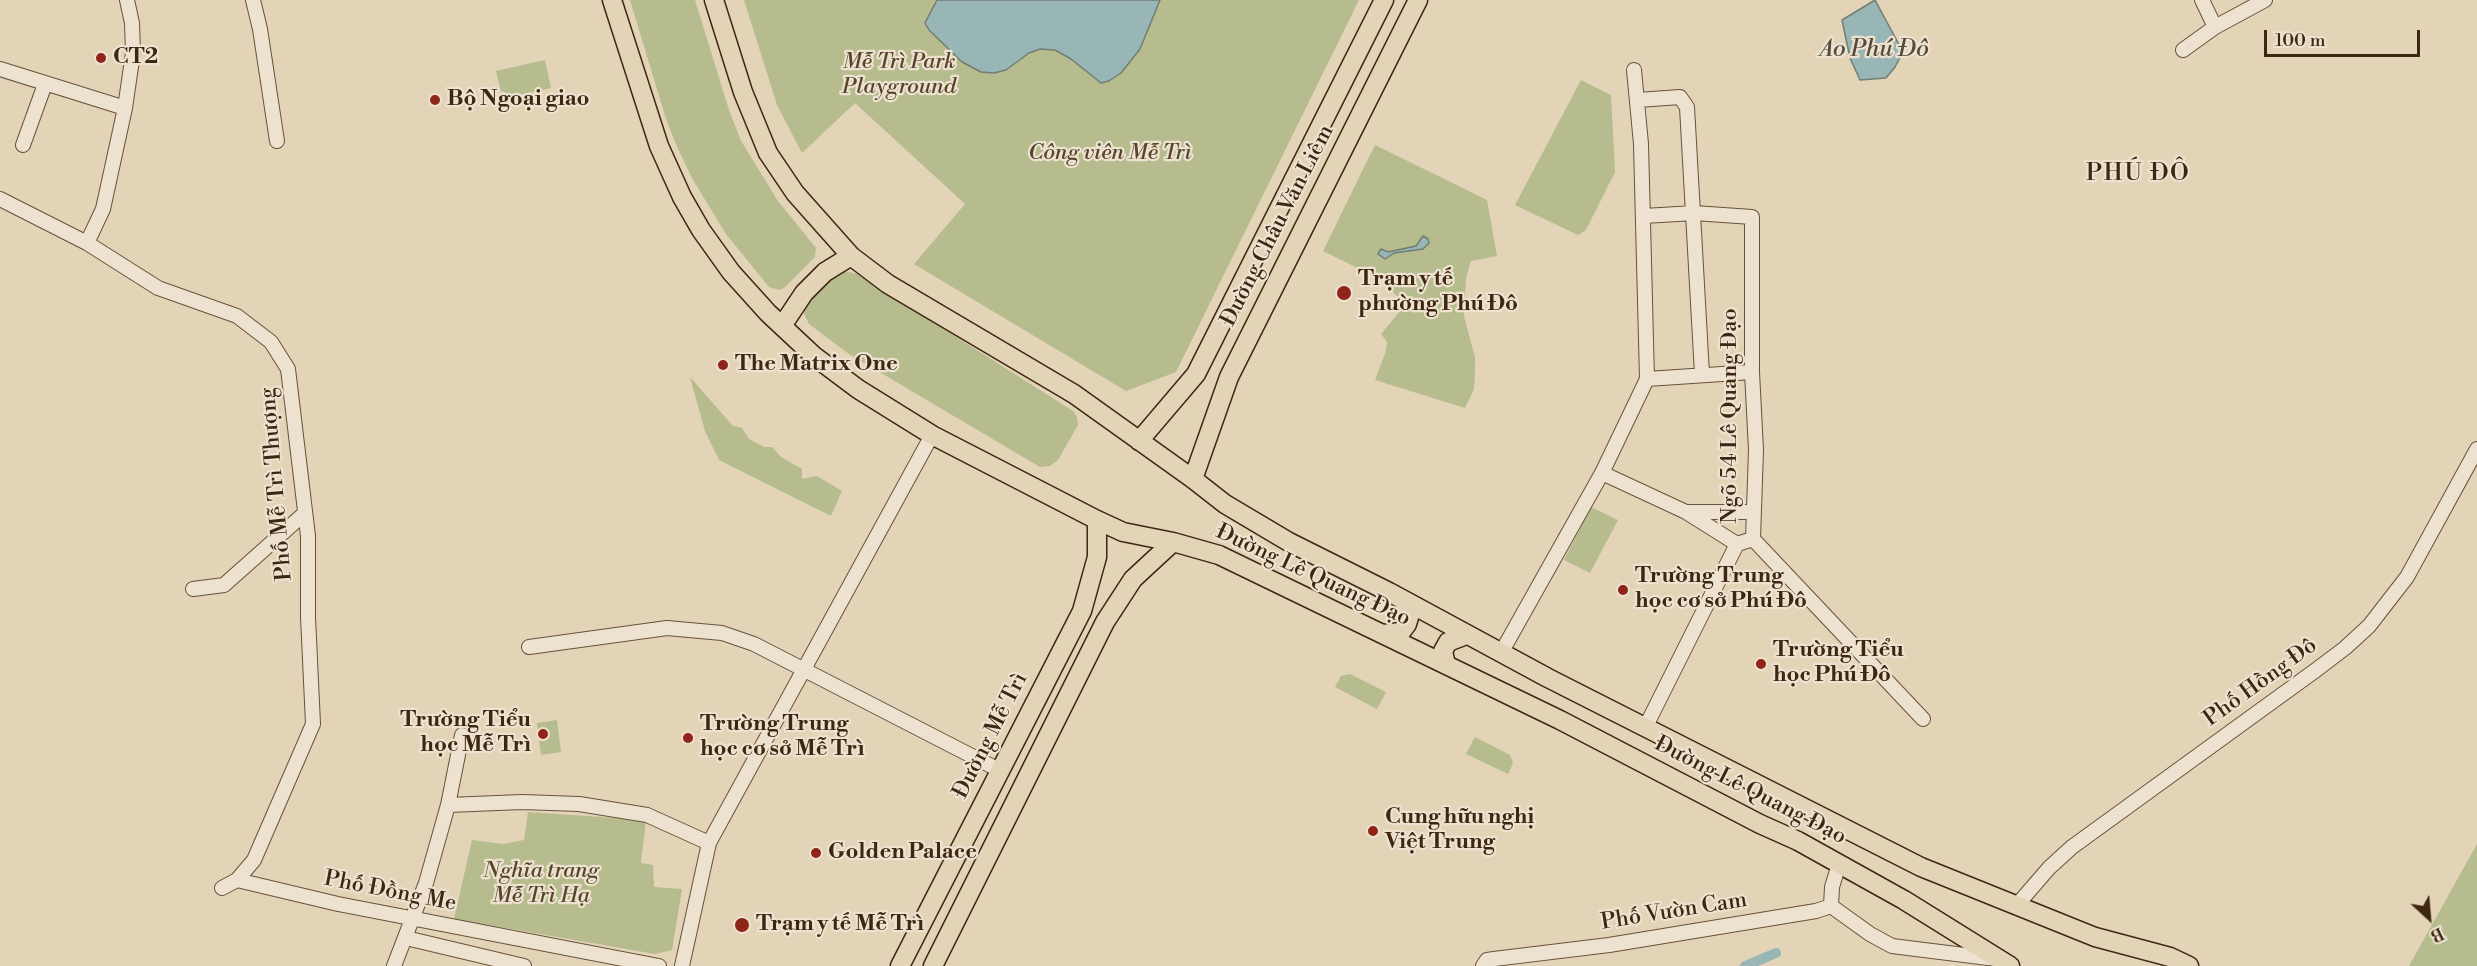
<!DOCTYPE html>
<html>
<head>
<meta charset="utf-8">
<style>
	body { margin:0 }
	#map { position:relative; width:2477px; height:966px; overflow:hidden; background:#e3d3b7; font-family:"Libre Bodoni",serif }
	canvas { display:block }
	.north { position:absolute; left:2399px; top:888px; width:60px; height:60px; -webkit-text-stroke:4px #ede2d0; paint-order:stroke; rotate:154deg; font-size:16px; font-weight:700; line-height:24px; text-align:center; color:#3e2711 }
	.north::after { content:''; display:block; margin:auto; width:21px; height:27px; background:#3e2711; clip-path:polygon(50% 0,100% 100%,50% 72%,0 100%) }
	.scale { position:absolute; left:2264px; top:30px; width:156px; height:27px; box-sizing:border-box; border:3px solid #3e2711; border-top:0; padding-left:8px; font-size:18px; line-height:21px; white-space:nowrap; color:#3e2711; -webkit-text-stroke:4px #ede2d0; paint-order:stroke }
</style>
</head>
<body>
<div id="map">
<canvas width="2477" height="966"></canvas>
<div class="north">B</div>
<div class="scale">100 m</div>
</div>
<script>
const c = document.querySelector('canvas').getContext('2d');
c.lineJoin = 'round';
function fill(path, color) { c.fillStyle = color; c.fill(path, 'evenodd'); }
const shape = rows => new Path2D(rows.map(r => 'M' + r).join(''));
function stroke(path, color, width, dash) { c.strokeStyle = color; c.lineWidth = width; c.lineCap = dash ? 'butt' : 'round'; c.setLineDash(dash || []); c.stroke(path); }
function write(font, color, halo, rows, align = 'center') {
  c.font = font + ' "Libre Bodoni",serif'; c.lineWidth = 4.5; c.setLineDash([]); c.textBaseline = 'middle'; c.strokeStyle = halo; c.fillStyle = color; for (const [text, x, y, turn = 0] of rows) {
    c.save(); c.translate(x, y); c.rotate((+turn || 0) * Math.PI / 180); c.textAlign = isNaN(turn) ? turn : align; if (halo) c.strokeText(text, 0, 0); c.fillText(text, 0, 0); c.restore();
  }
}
const green = shape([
	[630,0,695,0,729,110,741,141,778,201,816,248,815,257,784,288,779,290,769,287,726,234,693,180,678,149,666,119],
	[744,0,1359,0,1176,372,1126,391,914,264,965,204,855,103,802,153,777,105],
	[545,60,551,88,515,96,501,91,496,71],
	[1581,80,1611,95,1615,172,1586,230,1578,235,1515,205],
	[1375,145,1487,200,1497,256,1471,261,1466,278,1464,316,1475,358,1475,371,1474,389,1465,408,1375,380,1386,351,1387,342,1381,334,1405,305,1382,280,1323,251],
	[843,271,857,274,1073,411,1077,417,1078,425,1058,460,1050,466,1040,467,849,354,809,324,804,314,805,307,833,277],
	[690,377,733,426,742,428,749,439,764,447,772,447,781,457,802,469,802,479,817,476,842,491,831,516,719,460,705,431],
	[1591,507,1618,520,1590,573,1564,560],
	[1350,674,1386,692,1377,709,1335,687,1341,676],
	[557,720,561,752,541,755,537,723],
	[1475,737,1510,755,1513,763,1508,774,1466,754],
	[528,812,646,820,641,863,653,865,654,887,682,889,672,950,655,954,454,919,472,840,503,844,524,840],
	[2477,844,2477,966,2409,966]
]);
const water = shape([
	[937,0,1160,0,1140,49,1121,73,1109,81,1101,83,1071,59,1055,50,1040,49,1029,53,1006,70,994,73,981,72,962,62,929,30,925,23,937,0],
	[1875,0,1903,52,1895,67,1886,78,1860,80,1850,58,1842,20,1875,0],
	[1423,236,1428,239,1429,243,1423,249,1394,253,1385,259,1378,254,1381,249,1388,252,1416,246,1423,236]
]);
const canal = shape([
	[1745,966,1776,953]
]);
const minor = shape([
	[253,0,260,29,277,141],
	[2202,0,2215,27],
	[2183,50,2215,27,2265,0],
	[0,69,125,108],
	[1638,100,1680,97,1687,107,1702,374],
	[23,145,45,84],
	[0,199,87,243,158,288,237,316,271,342,288,369,308,536,308,617,313,724,254,860,237,880],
	[1644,216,1694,213,1752,217,1752,372,1756,450,1753,539],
	[87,243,103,209,125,108,133,53,132,23,127,0],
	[1647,379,1752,372],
	[1602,473,1686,512,1737,544],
	[1687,512,1754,512],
	[1753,539,1923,719],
	[193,589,224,585,305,513],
	[529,647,667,628,722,633,754,644,1001,771],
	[1501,653,1602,473,1647,379,1641,144,1634,70],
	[1646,726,1737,544,1753,539],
	[448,805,522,802,579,804,647,815,709,843],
	[222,888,237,880,338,904,659,966],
	[2017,905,2049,868,2072,847,2316,670,2345,648,2369,626,2407,577,2477,449],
	[1831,906,1870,934,1892,946,1996,959],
	[1831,906,1832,887,1839,864],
	[406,938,524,966],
	[394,966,426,883,448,805,462,735],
	[682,966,709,843,932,435],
	[1483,966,1487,960,1494,959,1609,945,1816,911,1831,906]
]);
const major = shape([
	[612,0,659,146,682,197,701,230,731,272,768,313,814,356,858,389,932,435,1097,520,1123,532,1173,542,1219,555,1560,720,1760,824,1798,841,1904,900,2010,966],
	[714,0,743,92,768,153,795,193,851,256,888,284,1074,394,1193,479,1225,504,1289,542,1389,592,1548,678,1921,867,2095,937,2170,957,2189,966],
	[782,326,804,293,825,272,851,256],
	[1139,441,1196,374,1384,0],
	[1193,479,1229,377,1418,0],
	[1383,634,1401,632,1407,624,1410,614,1403,600],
	[1446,665,1443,651,1448,642,1466,635],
	[900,966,1082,611,1097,557,1097,520],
	[933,966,1105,622,1133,579,1173,542]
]);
const markers = [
	[101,58,6,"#8f2418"],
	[435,100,6,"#8f2418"],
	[1344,293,8,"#8f2418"],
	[723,365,6,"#8f2418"],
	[1623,590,6,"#8f2418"],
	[1761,664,6,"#8f2418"],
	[543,734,6,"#8f2418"],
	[688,738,6,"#8f2418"],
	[1373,831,6,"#8f2418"],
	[816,853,6,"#8f2418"],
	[742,925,8,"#8f2418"]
];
const poiNames = [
	["CT2",113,58],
	["Bộ Ngoại giao",447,100],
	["Trạm y tế",1358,280],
	["phường Phú Đô",1358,305],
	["The Matrix One",735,365],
	["Trường Trung",1635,577],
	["học cơ sở Phú Đô",1635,602],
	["Trường Tiểu",1773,651],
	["học Phú Đô",1773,676],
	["Trường Tiểu",531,721,"right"],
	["học Mễ Trì",531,746,"right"],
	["Trường Trung",700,725],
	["học cơ sở Mễ Trì",700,750],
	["Cung hữu nghị",1385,818],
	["Việt Trung",1385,843],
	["Golden Palace",828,853],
	["Trạm y tế Mễ Trì",756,925]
];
const parkNames = [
	["Mễ Trì Park",899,63],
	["Playground",899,88],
	["Công viên Mễ Trì",1110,154],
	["Nghĩa trang",541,872],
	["Mễ Trì Hạ",541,897]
];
const streetNames = [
	["Đường Châu Văn Liêm",1278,226,-63],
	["Ngõ 54 Lê Quang Đạo",1731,416,-90],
	["Phố Mễ Trì Thượng",277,484,-95],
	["Đường Lê Quang Đạo",1313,576,25],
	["Phố Hồng Đô",2261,683,-36],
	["Đường Mễ Trì",991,736,-63],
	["Đường Lê Quang Đạo",1750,791,27],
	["Phố Đồng Me",390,892,11],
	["Phố Vườn Cam",1674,912,-9]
];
const waterNames = [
	["Ao Phú Đô",1874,50]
];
const neighbourhoodNames = [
	["PHÚ ĐÔ",2138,174]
];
fill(green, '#b6bc8d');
fill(water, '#97b6b5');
stroke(water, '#737d73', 1.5);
stroke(canal, '#97b6b5', 10);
stroke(minor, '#67523a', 16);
stroke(major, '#3e2711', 21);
stroke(minor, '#ede2d0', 14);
stroke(major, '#e3d3b7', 18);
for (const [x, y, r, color] of markers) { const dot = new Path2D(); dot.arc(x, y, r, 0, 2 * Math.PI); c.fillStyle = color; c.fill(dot); stroke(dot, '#ede2d0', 2); }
write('bold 22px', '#3e2711', '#ede2d0', poiNames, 'left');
write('italic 22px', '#56452a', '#ede2d0', parkNames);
write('22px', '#3e2711', '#ede2d0', streetNames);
write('italic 24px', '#544b3a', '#ede2d0', waterNames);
c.letterSpacing = '1.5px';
write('24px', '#3e2711', '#ede2d0', neighbourhoodNames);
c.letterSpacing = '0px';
</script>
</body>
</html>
